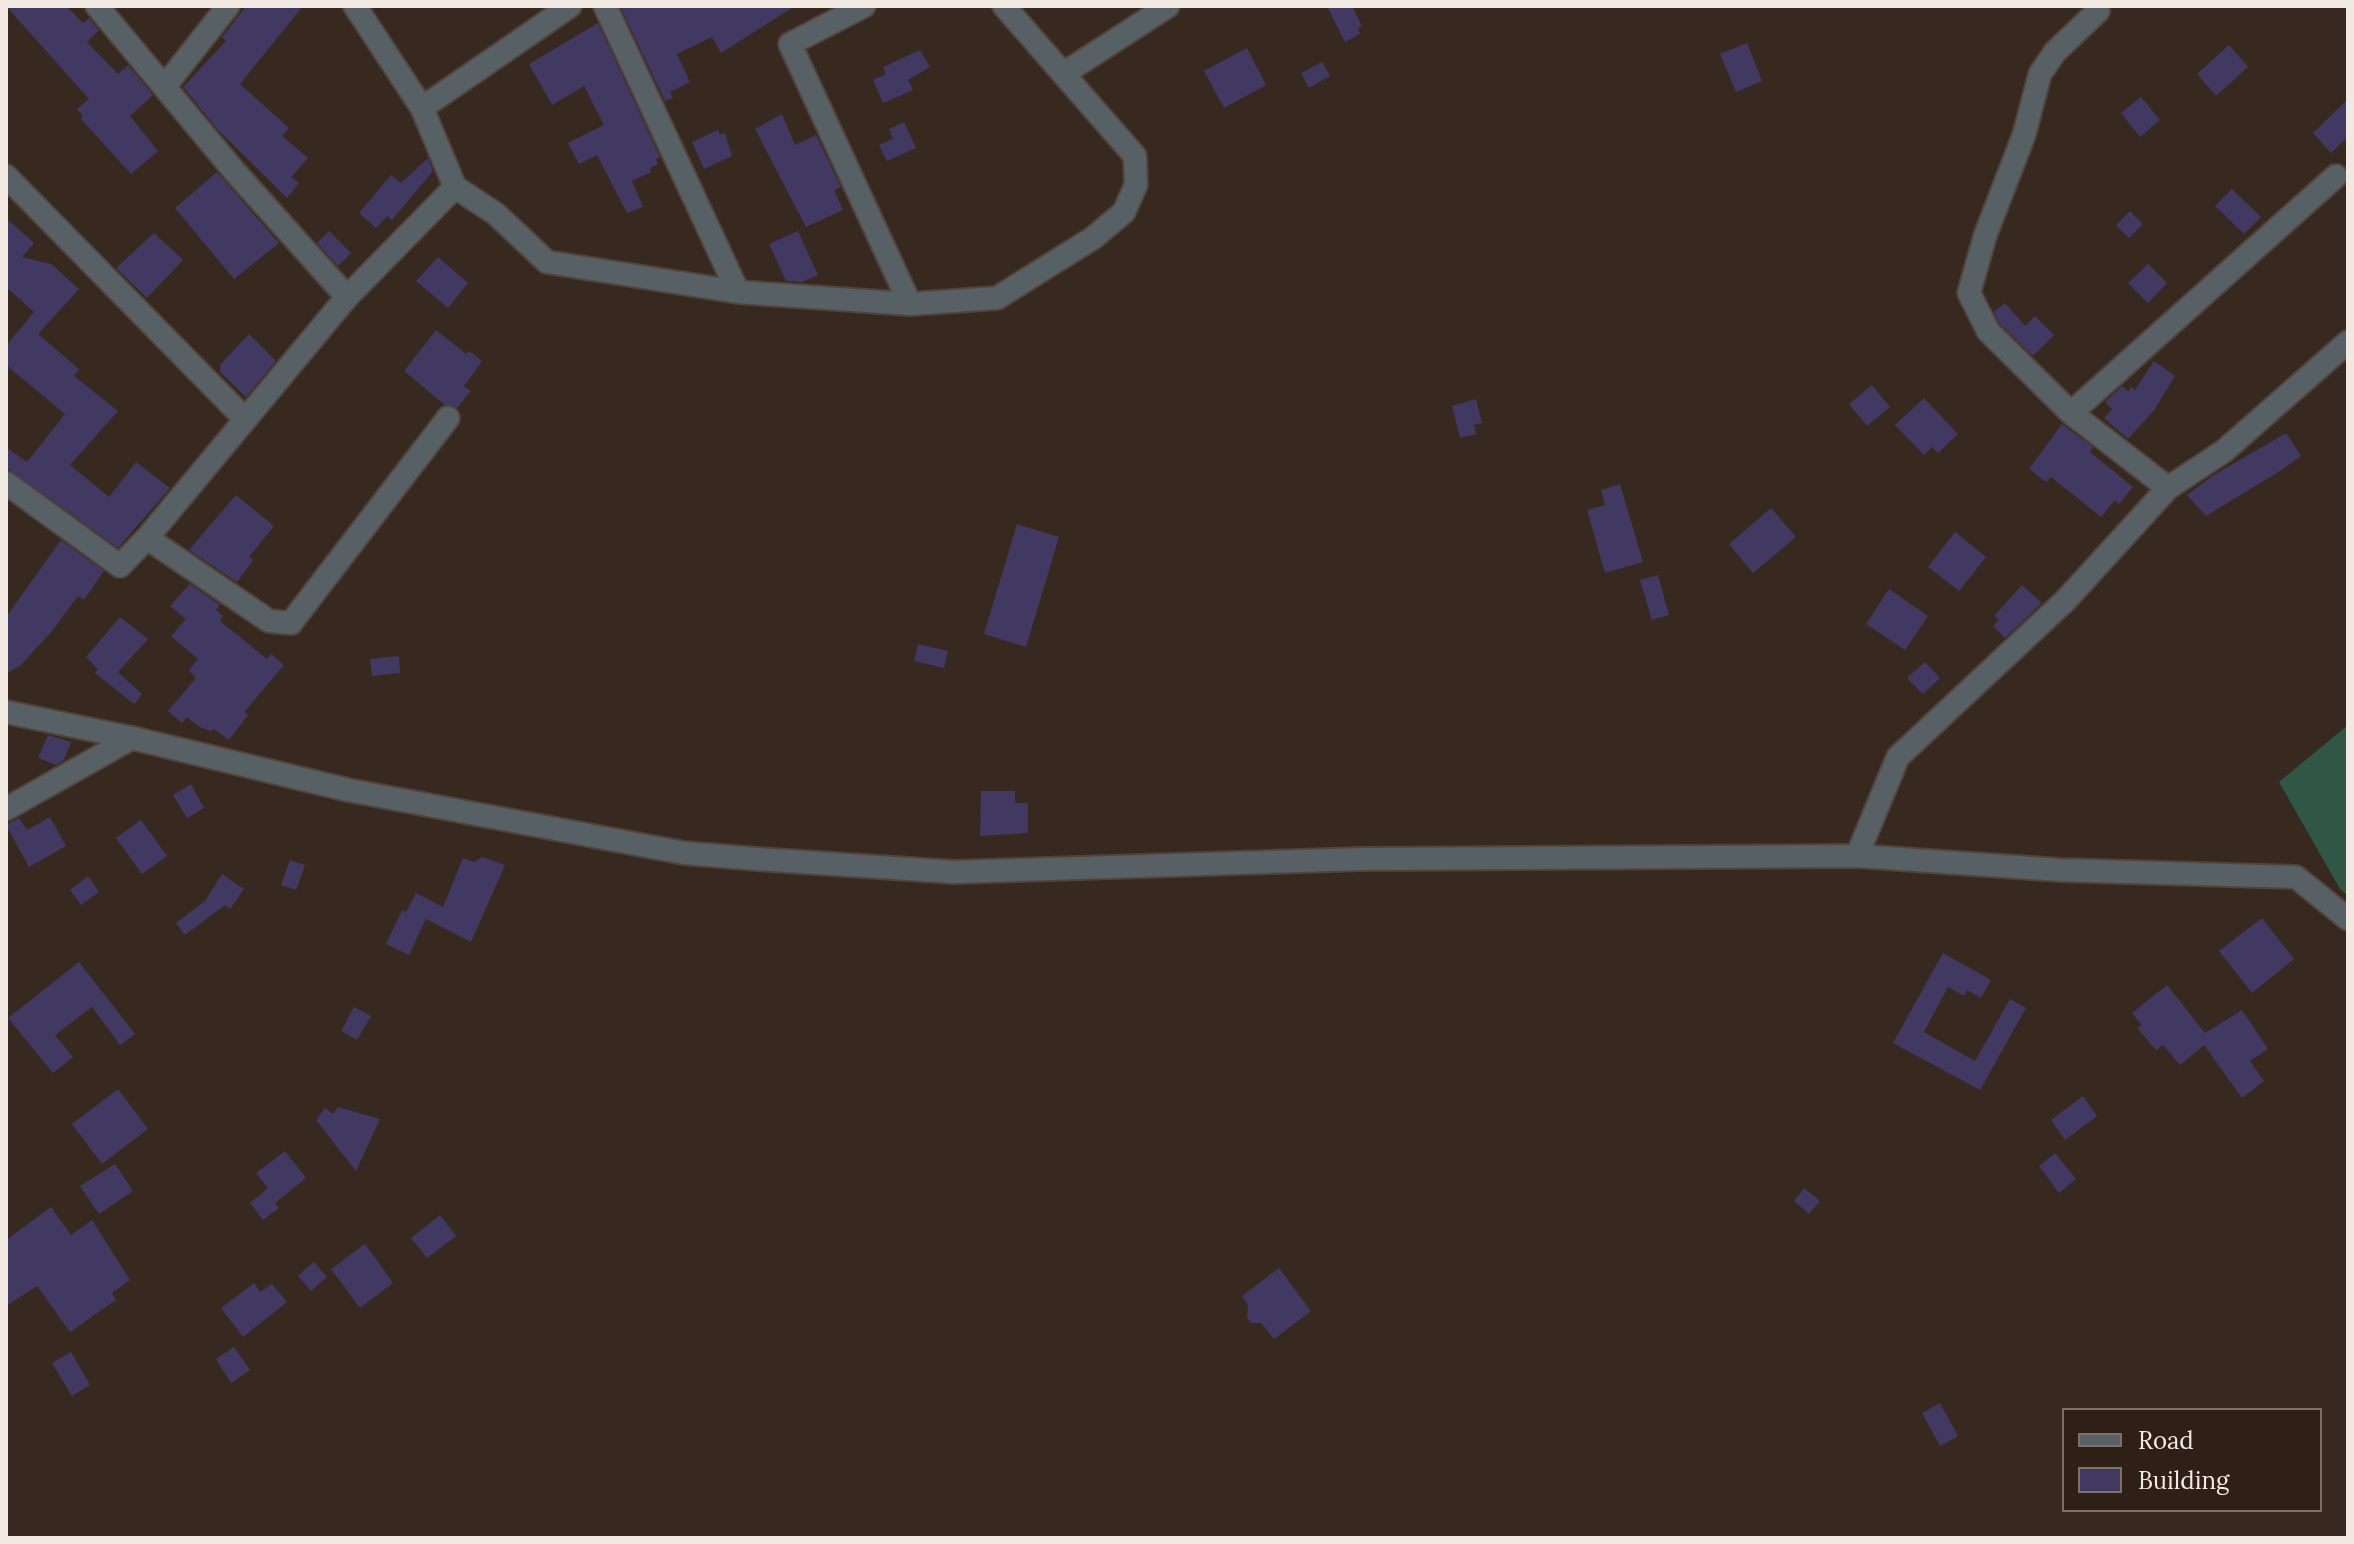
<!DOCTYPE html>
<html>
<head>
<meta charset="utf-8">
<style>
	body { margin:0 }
	#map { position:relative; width:2354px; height:1544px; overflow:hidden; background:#382920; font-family:Lora,serif }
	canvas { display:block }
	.frame { position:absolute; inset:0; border:8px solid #f3e9e3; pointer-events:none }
	.legend { position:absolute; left:2062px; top:1408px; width:260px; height:104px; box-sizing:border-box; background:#2e1f17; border:2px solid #7d7069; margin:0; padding:10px 14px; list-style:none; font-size:24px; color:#f3e9e3 }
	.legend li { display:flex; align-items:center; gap:16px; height:40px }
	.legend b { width:40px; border:2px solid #7d7069 }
</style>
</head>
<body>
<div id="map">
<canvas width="2354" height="1544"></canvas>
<div class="frame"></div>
<ul class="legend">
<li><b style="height:10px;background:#576064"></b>Road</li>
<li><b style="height:22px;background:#413962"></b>Building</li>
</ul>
</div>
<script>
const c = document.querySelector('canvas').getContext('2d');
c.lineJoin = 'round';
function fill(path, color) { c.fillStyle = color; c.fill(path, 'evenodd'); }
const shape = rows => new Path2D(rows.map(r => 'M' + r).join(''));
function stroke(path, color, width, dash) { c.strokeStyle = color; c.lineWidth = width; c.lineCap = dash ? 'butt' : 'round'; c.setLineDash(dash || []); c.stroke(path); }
const green = shape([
	[2348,725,2348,896,2340,889,2279,782]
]);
const building = shape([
	[6,6,66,6,83,23,89,18,99,30,87,42,118,74,128,65,153,95,130,116,158,151,131,174,81,119,83,116,77,109,89,99],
	[246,6,303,6,240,84,289,128,282,136,308,158,291,177,299,183,287,198,218,130,183,87,226,41,222,37],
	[620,6,795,6,721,53,712,37,677,54,690,82,670,92,673,98,665,101],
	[1327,6,1352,6,1362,26,1358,28,1360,34,1345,42],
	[598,23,660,157,656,159,658,164,650,168,651,172,632,181,643,207,627,213,597,155,579,164,568,143,604,125,584,86,552,105,529,64],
	[1747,43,1762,81,1736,92,1720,54],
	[2229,45,2248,67,2216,96,2197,74],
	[1247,48,1266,85,1224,108,1204,71],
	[920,50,930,67,908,80,913,90,883,103,873,80,886,74,883,67],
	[1322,62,1330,76,1309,88,1301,73],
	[2141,97,2160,120,2140,137,2121,113],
	[2348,99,2348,137,2331,153,2313,133],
	[782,114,795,145,816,135,841,187,834,190,843,210,806,227,755,129],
	[904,122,916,148,887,161,879,145,893,139,889,129],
	[718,130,720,135,725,133,732,156,704,169,692,142],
	[428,158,433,171,392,220,387,216,376,228,359,213,391,175,401,183],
	[217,172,279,243,234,279,175,208],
	[2232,189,2261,217,2244,234,2215,206],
	[2130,211,2143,224,2129,238,2116,225],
	[6,218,34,243,22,257,51,264,79,289,38,334,79,369,74,376,118,411,70,465,109,497,136,462,170,488,118,548,6,467,6,447,27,462,65,414,6,365,6,346,34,312,6,287],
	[329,231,351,253,338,266,317,243],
	[798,231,818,275,802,282,786,281,769,244],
	[154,233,183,260,147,298,116,268],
	[438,257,468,283,448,308,416,281],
	[2148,264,2167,283,2148,303,2128,283],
	[2005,303,2025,326,2035,316,2054,335,2033,356,1999,323,1994,312],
	[436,330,466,354,469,351,482,361,464,386,471,391,457,408,445,405,404,371],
	[249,334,276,361,246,397,220,372,220,365],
	[2154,361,2175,376,2155,409,2128,439,2104,418,2112,409,2105,402,2122,386,2128,391,2132,387,2135,390],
	[1872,385,1890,407,1867,426,1849,404],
	[1924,398,1958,434,1938,453,1932,447,1924,455,1895,425],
	[1476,399,1482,423,1474,425,1476,434,1460,438,1452,406],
	[2062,424,2093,447,2090,452,2133,487,2119,504,2115,500,2101,517,2051,477,2046,482,2029,469],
	[2286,433,2301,456,2280,471,2206,516,2187,495,2212,476],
	[1620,484,1643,562,1605,573,1587,510,1605,505,1601,490],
	[236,495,274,526,249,557,253,560,237,582,189,550],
	[1771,508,1796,537,1753,573,1729,544],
	[1017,524,1059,537,1026,647,984,634],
	[1955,532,1986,557,1959,591,1928,567],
	[61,540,104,571,84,600,78,596,52,631,21,665,6,674,6,617],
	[1658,575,1669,615,1652,620,1640,580],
	[190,584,220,605,216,610,223,616,220,621,267,659,271,654,284,665,244,712,248,715,229,740,214,729,210,731,198,726,187,717,182,723,168,711,196,678,189,670,198,659,171,636,186,619,170,606],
	[2022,585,2042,603,2005,638,1993,626,1999,620,1994,616],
	[1889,589,1928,616,1905,650,1866,624],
	[120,617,148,639,118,672,142,694,134,704,95,673,98,669,86,657],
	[918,644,948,651,944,668,914,661],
	[399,656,400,673,372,676,370,659],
	[1925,662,1940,678,1923,694,1907,678],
	[48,735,71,742,64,760,56,765,38,758],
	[191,784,204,808,187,818,173,795],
	[981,791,1015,791,1015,803,1028,803,1028,833,980,836],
	[50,817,66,846,29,867,6,825,19,818,27,830],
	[141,820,167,856,142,874,116,838],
	[482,857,505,865,471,942,426,919,409,955,386,944,402,910,406,912,416,893,443,907,463,858,474,862],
	[290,860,305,865,296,890,281,885],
	[222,874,244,889,230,909,225,905,185,935,176,923,205,901],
	[88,876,99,892,81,905,70,890],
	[2262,918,2294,959,2252,993,2219,951],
	[1943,953,1991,980,1981,998,1967,990,1964,996,1948,987,1924,1032,1975,1061,2010,999,2026,1008,1980,1090,1893,1043],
	[79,962,135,1034,120,1045,92,1007,55,1035,73,1057,53,1073,8,1018],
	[2167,985,2205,1033,2242,1010,2268,1049,2250,1061,2264,1081,2242,1098,2204,1045,2180,1065,2163,1045,2156,1050,2137,1028,2142,1025,2132,1013],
	[354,1007,371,1016,357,1040,341,1031],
	[118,1089,148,1129,102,1164,72,1124],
	[2083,1096,2097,1116,2065,1140,2051,1120],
	[338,1107,380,1119,356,1171,316,1120,325,1108,333,1114],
	[285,1151,306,1178,275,1203,279,1208,263,1220,250,1203,268,1188,256,1173],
	[2055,1153,2076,1179,2059,1193,2039,1166],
	[115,1164,133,1191,99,1214,80,1186],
	[1804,1188,1820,1201,1809,1214,1794,1201],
	[51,1207,71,1235,92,1220,130,1280,112,1293,116,1300,70,1332,37,1286,6,1306,6,1240],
	[440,1215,456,1236,427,1258,411,1238],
	[365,1244,393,1283,360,1308,331,1269],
	[314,1262,327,1277,311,1291,298,1276],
	[1279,1268,1311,1311,1274,1339,1261,1323,1252,1323,1247,1318,1248,1305,1242,1296],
	[254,1283,260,1292,272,1284,287,1302,243,1337,221,1308],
	[234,1347,250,1370,231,1383,216,1359],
	[71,1352,90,1385,72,1396,52,1363],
	[1940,1403,1958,1436,1940,1446,1922,1413]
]);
const minor = shape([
	[97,6,235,172,347,297],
	[355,6,422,108,455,187],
	[605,6,738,292],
	[864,6,790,44,910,304],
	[2096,6,2098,11,2055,52,2040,74,2024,135,1985,236,1969,293,1988,331,2071,413,2168,488],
	[1063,74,1168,6],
	[165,86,228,6],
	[422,108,570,6],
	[6,176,245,419],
	[2071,413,2336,176],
	[6,483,120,566,147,538,269,621,291,623,448,418],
	[147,538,347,297,455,187,496,214,547,262,738,292,910,304,997,298,1093,238,1124,212,1136,185,1135,156,1004,6],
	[6,809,132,738],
	[1857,856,1898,757,2066,600,2168,488,2224,451,2348,342]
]);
const tertiary = shape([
	[6,712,132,738,348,790,684,853,757,859,954,872,1362,859,1857,856,2060,870,2296,877,2348,919]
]);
fill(green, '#305645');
fill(building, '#413962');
stroke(minor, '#52443b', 26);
stroke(tertiary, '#52443b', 26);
stroke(minor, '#576064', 22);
stroke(tertiary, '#576064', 22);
</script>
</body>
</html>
